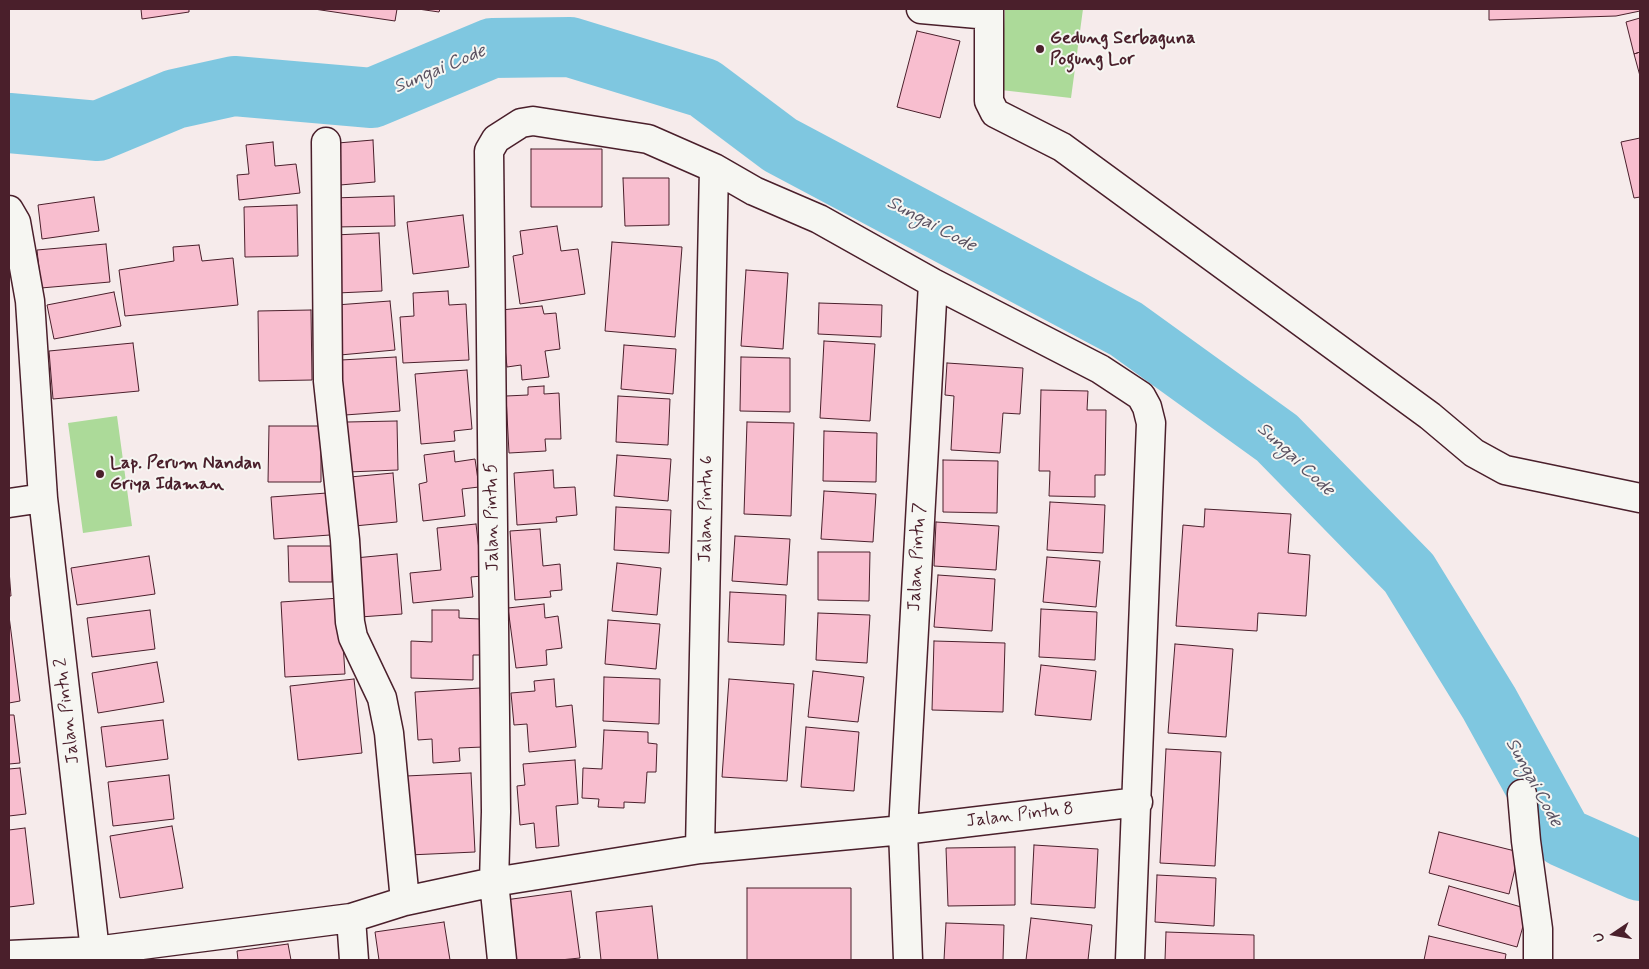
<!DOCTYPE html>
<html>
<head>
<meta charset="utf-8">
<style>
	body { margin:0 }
	#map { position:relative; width:1649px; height:969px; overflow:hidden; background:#f6ebeb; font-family:Mynerve,sans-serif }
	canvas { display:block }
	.frame { position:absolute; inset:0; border:10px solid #4a1f2b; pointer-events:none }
	.north { position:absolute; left:1589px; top:909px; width:50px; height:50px; -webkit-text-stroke:4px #f6f6f2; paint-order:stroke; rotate:258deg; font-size:14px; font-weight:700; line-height:20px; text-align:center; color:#4a1f2b }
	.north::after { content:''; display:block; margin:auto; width:18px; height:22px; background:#4a1f2b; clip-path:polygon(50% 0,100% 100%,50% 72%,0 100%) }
</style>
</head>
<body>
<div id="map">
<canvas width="1649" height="969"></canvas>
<div class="frame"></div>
<div class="north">U</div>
</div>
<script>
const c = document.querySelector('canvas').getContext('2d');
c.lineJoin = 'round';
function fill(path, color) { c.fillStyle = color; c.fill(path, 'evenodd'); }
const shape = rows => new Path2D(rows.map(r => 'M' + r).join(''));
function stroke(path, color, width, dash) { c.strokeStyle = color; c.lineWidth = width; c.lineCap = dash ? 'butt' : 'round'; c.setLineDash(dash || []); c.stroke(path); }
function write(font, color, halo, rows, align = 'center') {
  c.font = font + ' Mynerve,sans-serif'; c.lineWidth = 4; c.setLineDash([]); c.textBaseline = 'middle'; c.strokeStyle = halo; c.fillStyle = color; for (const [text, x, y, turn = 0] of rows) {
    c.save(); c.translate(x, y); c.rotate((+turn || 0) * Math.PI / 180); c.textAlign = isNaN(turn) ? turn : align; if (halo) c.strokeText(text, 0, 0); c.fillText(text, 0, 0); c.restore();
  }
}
const green = shape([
	[1005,9,1083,9,1071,98,1001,90],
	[117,416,132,526,83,533,68,423]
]);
const river = shape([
	[9,123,98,131,175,99,234,86,372,98,492,48,570,47,704,88,780,145,1126,329,1277,438,1409,573,1489,703,1563,837,1640,871]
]);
const building = shape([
	[141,9,189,9,189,12,142,19,141,9],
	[314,9,397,9,395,21,314,9],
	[418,9,440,9,439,12,418,9],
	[1489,9,1640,9,1640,11,1616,16,1489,20,1489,9],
	[1640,18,1640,52,1634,54,1626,22,1640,18],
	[917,31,960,41,940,118,897,107,917,31],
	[1640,52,1640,76,1634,54,1640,52],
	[1640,138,1640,197,1634,198,1621,142,1640,138],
	[373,140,375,182,340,185,338,143,373,140],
	[273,142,275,166,296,164,300,193,239,200,237,175,249,174,246,145,273,142],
	[531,149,602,149,602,207,531,207,531,149],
	[623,178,669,178,669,225,625,226,623,178],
	[394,196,395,226,334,227,333,198,394,196],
	[94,197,99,231,42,239,38,205,94,197],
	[297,205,298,256,245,257,244,207,297,205],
	[463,215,469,267,413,274,407,222,463,215],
	[557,226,561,251,578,249,585,294,520,304,513,256,523,254,520,231,557,226],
	[379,233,382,291,337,293,334,235,379,233],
	[612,242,682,247,675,337,605,331,612,242],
	[106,244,110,282,41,288,37,250,106,244],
	[199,245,202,261,233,258,238,305,125,316,119,270,174,261,173,247,199,245],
	[746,270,788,273,783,349,741,346,746,270],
	[448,291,449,305,466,304,469,360,403,363,400,317,414,316,413,293,448,291],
	[114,292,121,326,54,339,47,305,114,292],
	[390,301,395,350,340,355,336,305,390,301],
	[819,303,882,305,881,337,818,334,819,303],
	[542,306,544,314,556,313,560,349,545,351,549,377,522,380,521,365,507,367,501,310,542,306],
	[311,310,312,380,259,381,258,311,311,310],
	[824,341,875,344,870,421,820,418,824,341],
	[133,343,139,391,53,399,49,351,133,343],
	[624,345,676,349,673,394,621,389,624,345],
	[396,357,400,411,345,415,341,360,396,357],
	[741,357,790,358,790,412,740,411,741,357],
	[947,363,1023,368,1020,414,1003,413,1000,453,951,450,954,396,945,395,947,363],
	[467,370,472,429,454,431,455,441,421,444,415,374,467,370],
	[544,386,544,394,559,393,561,439,545,439,546,451,509,453,506,396,528,395,528,387,544,386],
	[1041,390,1088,391,1087,410,1106,410,1105,475,1095,475,1095,497,1049,496,1050,471,1039,471,1041,390],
	[618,396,670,399,668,445,616,442,618,396],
	[397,421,398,470,348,472,347,422,397,421],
	[747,422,794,423,791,516,744,514,747,422],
	[269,426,321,426,321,482,268,482,269,426],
	[824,431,877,433,876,482,823,481,824,431],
	[454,451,455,462,475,459,479,487,462,489,465,516,423,521,419,484,427,482,424,455,454,451],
	[617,455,671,459,668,501,614,496,617,455],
	[943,460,998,461,997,513,943,512,943,460],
	[553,470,554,488,575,487,577,515,556,517,557,522,517,525,514,473,553,470],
	[393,473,397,522,354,526,350,477,393,473],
	[824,491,876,494,873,542,821,539,824,491],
	[327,493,330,535,274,539,271,497,327,493],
	[1050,502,1105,505,1103,553,1047,550,1050,502],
	[616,507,671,510,669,553,614,550,616,507],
	[1205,509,1291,514,1288,553,1310,555,1306,616,1258,613,1257,631,1176,626,1183,525,1204,527,1205,509],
	[936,522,999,526,996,570,934,566,936,522],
	[476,524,482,576,471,577,473,597,413,603,410,573,441,570,437,528,476,524],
	[540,529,543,566,560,564,562,590,550,591,551,597,515,600,510,531,540,529],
	[735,536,790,539,787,585,732,581,735,536],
	[288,546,332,546,332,582,289,582,288,546],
	[818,552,870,552,869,601,818,600,818,552],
	[397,554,402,614,360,617,355,558,397,554],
	[149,556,155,594,77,605,71,568,149,556],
	[1047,557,1100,561,1096,607,1043,602,1047,557],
	[617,563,661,568,657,615,612,611,617,563],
	[9,570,11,596,9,596,9,570],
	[938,575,995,579,992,631,934,627,938,575],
	[730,592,786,595,784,645,728,642,730,592],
	[340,598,345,674,285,677,281,602,340,598],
	[544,604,545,618,558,616,562,648,546,650,547,665,516,668,508,608,544,604],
	[1041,609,1097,612,1095,660,1039,657,1041,609],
	[150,610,155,649,92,657,87,618,150,610],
	[432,610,459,610,459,618,480,619,480,655,473,655,473,680,411,678,411,641,432,642,432,610],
	[818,613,870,615,867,663,816,660,818,613],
	[9,616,20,701,9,703,9,616],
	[608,620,660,624,656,669,605,664,608,620],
	[934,641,1005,643,1003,712,932,710,934,641],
	[1175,644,1233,649,1226,737,1168,733,1175,644],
	[157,662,164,702,98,713,92,673,157,662],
	[1041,665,1096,671,1091,720,1035,715,1041,665],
	[813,671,864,677,858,722,808,717,813,671],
	[604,677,660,679,659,724,603,721,604,677],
	[354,679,362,753,298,760,290,686,354,679],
	[554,679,556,707,572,705,576,747,529,752,527,724,514,725,511,693,535,691,534,681,554,679],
	[729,679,794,684,787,781,722,777,729,679],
	[480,688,483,747,459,748,460,761,433,763,432,739,418,740,415,692,480,688],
	[9,715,14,715,20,763,9,764,9,715],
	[163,720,168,759,106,767,101,727,163,720],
	[806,727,859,732,854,791,801,787,806,727],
	[604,730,648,732,648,743,657,744,656,772,647,772,645,803,624,802,624,808,598,807,599,799,582,798,583,768,602,769,604,730],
	[1166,749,1221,752,1215,866,1160,863,1166,749],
	[575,760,578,804,556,806,559,846,536,848,534,823,520,825,517,786,525,785,523,764,575,760],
	[20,768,26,814,9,816,9,769,20,768],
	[471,773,475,852,409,855,406,776,471,773],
	[169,775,174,819,113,826,108,782,169,775],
	[172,826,183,888,120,898,110,836,172,826],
	[25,828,34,904,9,907,9,830,25,828],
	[1439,832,1519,852,1509,894,1429,873,1439,832],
	[1034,845,1098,849,1095,908,1031,904,1034,845],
	[1015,847,1015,905,948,906,946,848,1015,847],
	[1157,875,1216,878,1214,926,1155,922,1157,875],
	[1449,886,1528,909,1517,947,1438,925,1449,886],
	[747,888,851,888,851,960,747,960,747,888],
	[571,891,580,958,560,960,512,960,505,900,571,891],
	[652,906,658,960,601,960,596,912,652,906],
	[1031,918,1092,925,1088,960,1026,960,1031,918],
	[444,922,450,960,379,960,375,932,444,922],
	[946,923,1004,925,1003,960,944,960,946,923],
	[1166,932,1254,935,1254,960,1165,960,1166,932],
	[1429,936,1506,954,1505,960,1424,960,1429,936],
	[288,944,291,960,238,960,237,951,288,944]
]);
const minor = shape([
	[921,9,989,15],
	[989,9,989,101,995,113,1062,147,1430,416,1474,453,1505,470,1640,498],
	[326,142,328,381,345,540,350,622,353,637,382,698,389,733,405,901],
	[9,210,16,222,30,301,43,498,95,951],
	[9,503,43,498],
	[1522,794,1526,841,1538,929,1538,960],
	[700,849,714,168],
	[351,918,354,960],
	[9,955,95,951,351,918,405,901,494,882,700,849,903,830,1138,802],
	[502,960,494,882,496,812,489,151,496,139,521,123,533,121,648,139,714,168,754,191,819,219,933,283,1100,369,1141,396,1147,407,1151,423,1130,960],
	[908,960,903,830,933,283]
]);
const markers = [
	[1040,49,5,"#4a1f2b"],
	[100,474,5,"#4a1f2b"]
];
const poiNames = [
	["Gedung Serbaguna",1050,39],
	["Pogung Lor",1050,60],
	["Lap. Perum Nandan",110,464],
	["Griya Idaman",110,485]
];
const streetNames = [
	["Jalan Pintu 6",707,509,-89],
	["Jalan Pintu 5",493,517,-91],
	["Jalan Pintu 7",918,557,-87],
	["Jalan Pintu 2",68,711,-97],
	["Jalan Pintu 8",1020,816,-7]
];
const waterNames = [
	["Sungai Code",440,70,-23],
	["Sungai Code",931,225,28],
	["Sungai Code",1295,460,43],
	["Sungai Code",1533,783,61]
];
fill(green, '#acda99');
stroke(river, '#7fc7e0', 60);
fill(building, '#f8becf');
stroke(building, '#4a1f2b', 1);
stroke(minor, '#4a1f2b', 31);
stroke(minor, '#f6f6f2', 28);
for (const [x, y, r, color] of markers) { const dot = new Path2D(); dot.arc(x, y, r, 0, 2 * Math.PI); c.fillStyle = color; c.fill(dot); stroke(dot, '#f6f6f2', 2); }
write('bold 18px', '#4a1f2b', '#f6f6f2', poiNames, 'left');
write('18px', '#4a1f2b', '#f6f6f2', streetNames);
write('italic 19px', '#5a5161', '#f6f6f2', waterNames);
</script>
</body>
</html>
